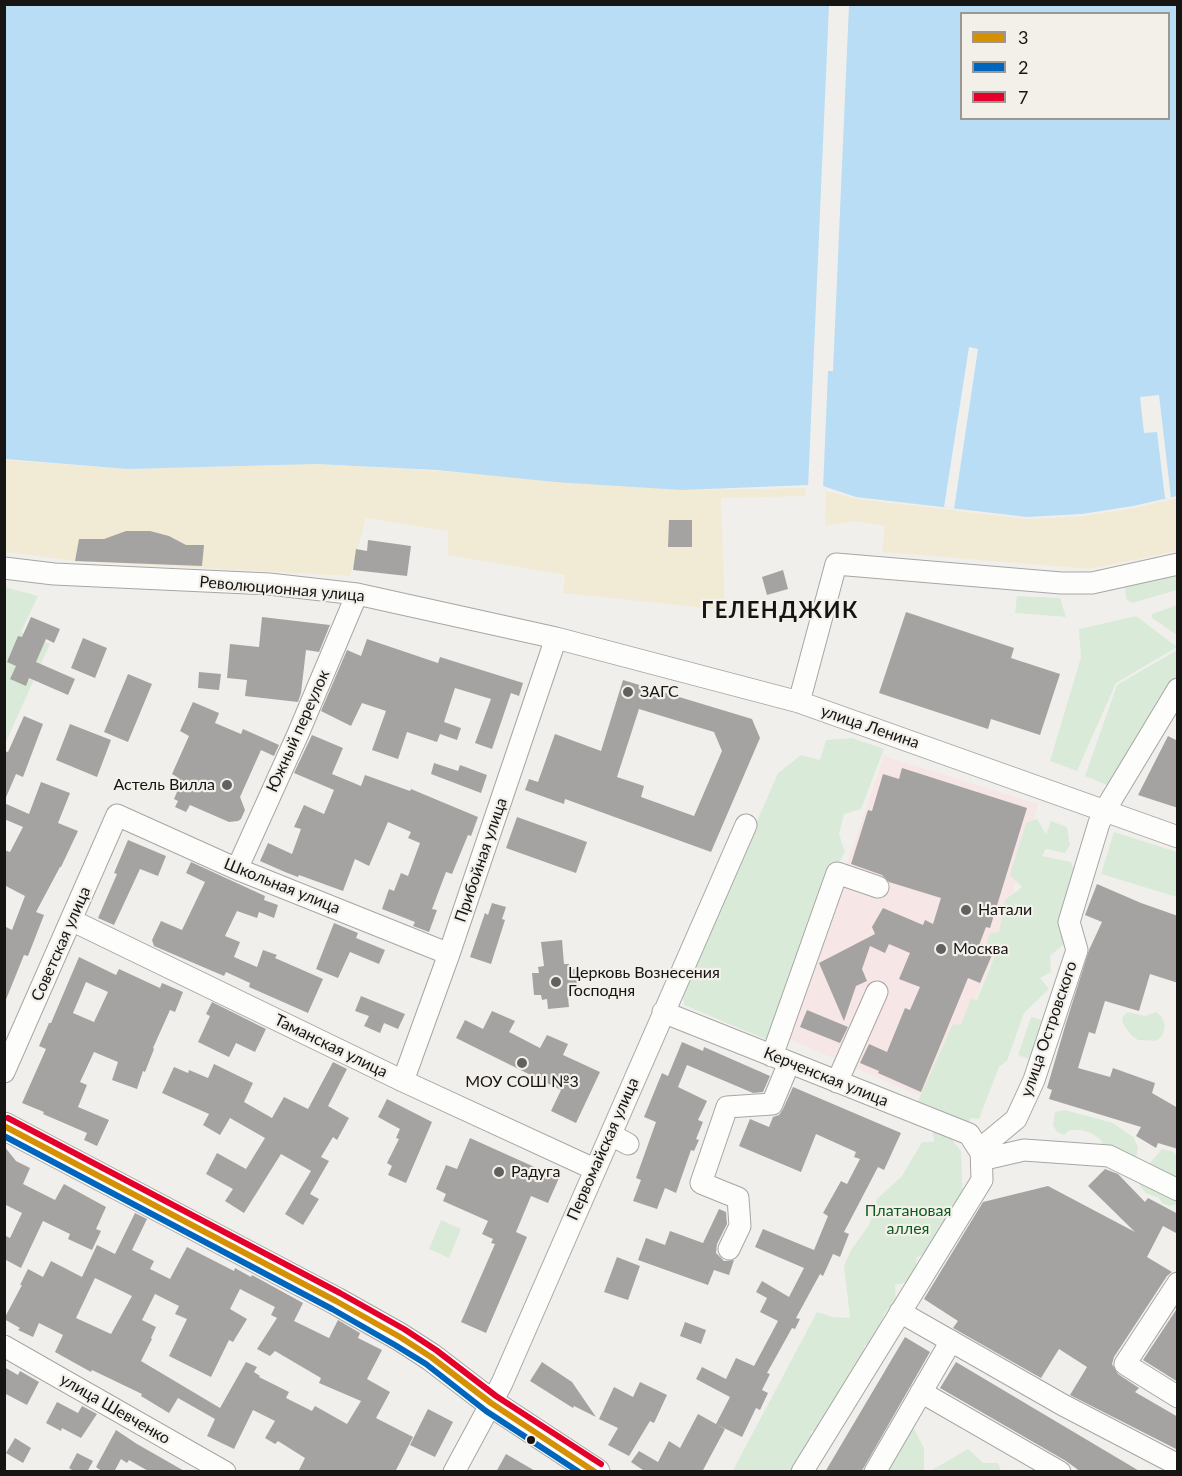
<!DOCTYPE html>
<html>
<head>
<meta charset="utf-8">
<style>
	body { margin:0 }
	#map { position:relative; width:1182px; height:1476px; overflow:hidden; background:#f1efec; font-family:Lato,sans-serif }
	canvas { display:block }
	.frame { position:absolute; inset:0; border:6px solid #161514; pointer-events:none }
	.legend { position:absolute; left:960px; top:12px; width:210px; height:108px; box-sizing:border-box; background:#f3f0ea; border:2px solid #9b9894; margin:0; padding:8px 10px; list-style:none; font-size:18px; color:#161514 }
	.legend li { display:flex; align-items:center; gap:12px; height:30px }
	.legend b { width:30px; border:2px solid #9b9894 }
</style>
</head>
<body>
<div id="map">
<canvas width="1182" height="1476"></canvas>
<div class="frame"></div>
<ul class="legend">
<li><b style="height:8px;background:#d59003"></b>3</li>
<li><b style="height:8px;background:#0065bd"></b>2</li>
<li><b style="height:8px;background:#e4002b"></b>7</li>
</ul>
</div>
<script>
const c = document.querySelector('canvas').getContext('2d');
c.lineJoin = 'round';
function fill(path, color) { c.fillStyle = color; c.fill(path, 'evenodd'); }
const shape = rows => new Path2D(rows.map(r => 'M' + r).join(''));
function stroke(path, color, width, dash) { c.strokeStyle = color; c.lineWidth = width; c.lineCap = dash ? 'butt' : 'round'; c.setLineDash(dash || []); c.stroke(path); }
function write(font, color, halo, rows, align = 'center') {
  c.font = font + ' Lato,sans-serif'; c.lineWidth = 4.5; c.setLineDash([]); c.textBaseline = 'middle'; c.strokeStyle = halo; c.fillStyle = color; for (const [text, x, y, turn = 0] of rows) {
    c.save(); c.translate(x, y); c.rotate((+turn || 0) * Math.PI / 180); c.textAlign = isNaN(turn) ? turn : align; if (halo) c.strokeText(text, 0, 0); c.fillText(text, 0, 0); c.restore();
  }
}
const commercial = shape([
	[884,756,1038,804,996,951,932,1101,787,1038]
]);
const green = shape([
	[1177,560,1177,590,1132,603,1126,599,1125,585],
	[5,587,38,596,21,632,50,644,5,744],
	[1017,596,1060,598,1066,617,1015,613],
	[1177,605,1178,605,1177,635,1152,618,1152,614],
	[1136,616,1177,647,1116,683,1077,771,1050,761,1081,657,1079,629],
	[1177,650,1177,679,1114,788,1085,776,1117,685],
	[852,738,884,749,861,809,844,814,839,834,845,852,832,875,774,1038,765,1039,684,1005,683,991,778,773,801,755,820,760,826,740],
	[1037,819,1046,834,1051,821,1067,827,1070,845,1065,853,1046,849,1042,856,1071,862,1076,875,1070,939,1050,956,1051,972,1040,978,1049,989,1024,1013,1007,1061,999,1067,979,1119,971,1118,965,1128,917,1103,953,1024,961,1025,971,999,977,1000,995,955,985,949,990,933,999,932,1005,900,1022,887,1010,875,1026,823],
	[1114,832,1177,852,1177,897,1101,874],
	[1127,1012,1145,1016,1156,1012,1162,1017,1165,1026,1162,1036,1156,1041,1138,1040,1132,1036,1123,1024,1122,1018],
	[1031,1017,1042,1020,1029,1059,1018,1055],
	[1065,1110,1113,1123,1133,1137,1138,1147,1136,1158,1103,1149,1101,1140,1091,1133,1080,1130,1070,1130,1064,1135,1057,1132,1053,1125,1055,1112],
	[933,1132,946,1132,961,1151,963,1201,929,1253,917,1257,914,1281,895,1285,896,1300,884,1314,875,1344,865,1345,857,1372,820,1432,810,1431,818,1457,793,1471,732,1472,817,1312,833,1317,850,1318,844,1266,851,1250,869,1225,877,1199,902,1176,922,1142,934,1142],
	[1162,1149,1172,1151,1177,1156,1177,1176,1176,1177,1177,1204,1170,1206,1163,1204,1159,1198,1146,1193,1140,1186,1139,1175],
	[441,1220,461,1229,449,1258,429,1249],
	[912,1425,924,1448,924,1471,883,1472],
	[968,1449,983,1463,998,1463,1001,1471,930,1471]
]);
const sand = shape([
	[4,460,128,469,316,464,442,471,682,490,805,488,806,496,721,498,725,610,563,593,565,575,448,555,448,531,366,518,350,576,75,561,5,552],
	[826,491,857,499,1028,519,1084,516,1135,508,1177,498,1177,551,1089,569,882,552,885,526,854,521,825,526]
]);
const water = shape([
	[4,5,1177,5,1177,496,1133,506,1082,514,1027,517,856,497,823,486,809,485,682,490,555,482,437,470,316,464,128,469,5,459],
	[962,14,1168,14,1168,118,962,118]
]);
const pier = shape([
	[829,5,849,5,833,371,828,371,823,489,808,488],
	[969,347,978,349,954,509,944,507],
	[1159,395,1171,498,1165,498,1157,432,1144,433,1140,397]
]);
const building = shape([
	[669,520,692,520,692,547,668,547],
	[126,531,150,531,169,536,186,545,204,545,202,566,75,561,79,539,104,539],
	[368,540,411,546,407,576,353,570,356,549,367,551],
	[783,570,788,589,767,595,762,577],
	[906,612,1014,648,1011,658,1060,674,1040,735,991,719,988,729,879,693],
	[31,617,60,629,54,643,46,639,36,662,75,679,68,695,29,678,26,686,10,679,16,666,7,662,18,636,22,637],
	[262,617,330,625,319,652,306,650,301,693,298,702,245,696,247,680,227,678,230,644,259,647],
	[83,638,107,648,95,678,71,668],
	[367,639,438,663,440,657,523,683,519,696,511,693,492,749,475,743,491,699,455,688,444,722,461,728,457,740,440,734,437,742,407,732,398,759,372,750,386,711,362,703,351,726,321,711,347,650,361,656],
	[199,672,221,674,219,690,198,688],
	[128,674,152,684,128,742,104,732],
	[623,680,752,719,760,738,711,852,565,799,564,804,525,790,529,779,538,782,555,734,601,751],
	[639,709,714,732,722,751,694,816,641,797,644,786,617,777],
	[193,702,219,713,215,723,241,734,243,729,279,745,274,756,261,750,240,797,245,810,241,819,238,821,229,822,190,805,186,812,175,807,178,801,174,799,177,792,172,789,177,777,172,774,189,736,180,731],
	[24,716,43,724,23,777,16,774,4,802,4,751,8,752],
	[70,724,111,740,97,777,56,760],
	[312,735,343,748,332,774,361,786,365,775,410,791,411,789,478,817,471,836,468,835,452,874,446,872,432,909,437,910,429,932,413,926,415,922,382,909,389,889,394,891,401,873,408,876,420,843,408,838,411,832,388,822,369,866,355,859,343,891,299,875,298,877,285,872,260,861,268,843,292,854,301,829,294,827,304,805,324,814,334,790,294,773],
	[1168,736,1178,741,1178,808,1138,795],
	[434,763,458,771,460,765,487,775,481,793,431,774],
	[902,768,1027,808,990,928,986,927,978,948,992,955,980,983,968,978,921,1092,878,1073,879,1071,860,1063,869,1044,887,1052,905,1008,910,1010,920,987,899,979,910,953,889,944,885,953,870,946,862,969,867,981,856,986,844,1021,819,963,875,934,872,927,883,908,923,925,925,920,933,924,941,898,889,882,882,875,851,864,868,810,872,811,883,774,899,779],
	[41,782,70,793,58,823,78,831,61,867,60,867,36,912,44,915,28,956,24,955,5,1002,4,926,12,930,25,896,4,885,4,850,10,852,23,827,4,819,4,803,29,814],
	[517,817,587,842,576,873,506,848],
	[128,840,166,856,158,876,140,869,114,925,98,918,117,874,114,873],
	[191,862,265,896,264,900,278,905,274,918,259,912,257,918,237,911,225,936,240,942,234,957,257,967,263,950,277,955,275,958,323,979,308,1013,249,987,250,983,226,972,224,976,154,946,152,940,161,921,182,930,205,882,186,873],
	[1097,884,1141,903,1178,916,1178,983,1150,974,1139,1011,1105,1001,1095,1034,1089,1032,1078,1068,1110,1077,1113,1068,1155,1083,1152,1093,1178,1108,1178,1149,1158,1143,1156,1148,1136,1136,1141,1127,1049,1099,1052,1090,1047,1088,1066,1023,1089,950,1102,922,1085,915],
	[492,903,506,907,502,919,505,920,491,964,470,957,485,913,488,915],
	[334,923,358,933,356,938,385,950,379,964,350,952,338,978,316,969],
	[562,940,564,964,569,964,570,969,577,969,579,991,572,991,573,997,568,997,569,1007,548,1009,547,999,542,1000,541,995,534,995,532,973,539,973,538,967,544,966,541,942],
	[79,957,116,975,119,969,160,988,162,983,183,992,175,1012,170,1010,153,1048,154,1049,145,1072,143,1071,137,1089,112,1080,118,1062,94,1052,80,1082,87,1085,78,1107,109,1120,97,1146,84,1140,87,1133,43,1114,44,1112,22,1103,46,1049,39,1046,49,1023,51,1023],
	[86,982,108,992,94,1022,73,1013],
	[361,996,405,1014,398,1029,384,1023,380,1033,364,1026,369,1016,355,1011],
	[212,1002,266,1029,255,1052,236,1043,229,1057,198,1042,210,1016,206,1014],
	[807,1010,848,1027,840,1043,800,1027],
	[492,1011,515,1021,509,1032,540,1048,547,1035,568,1044,563,1055,600,1072,576,1123,551,1111,561,1090,456,1038,465,1020,483,1029],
	[682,1042,703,1051,704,1047,770,1076,763,1092,753,1093,687,1065,678,1087,707,1101,698,1120,703,1122,696,1139,699,1140,694,1151,691,1150,676,1193,665,1188,657,1209,633,1201,641,1180,636,1178,656,1122,644,1117,662,1073,668,1076],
	[333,1062,347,1069,328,1106,349,1118,337,1140,333,1137,321,1157,329,1161,310,1194,319,1199,303,1225,285,1214,311,1171,281,1154,244,1213,225,1201,233,1189,206,1174,217,1153,246,1169,265,1138,230,1118,220,1135,203,1125,209,1114,162,1093,174,1067,188,1073,189,1070,208,1078,214,1064,253,1083,244,1102,272,1118,284,1097,308,1109],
	[793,1087,901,1133,884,1170,878,1167,844,1232,849,1234,840,1257,833,1254,823,1276,820,1274,796,1318,800,1319,795,1329,792,1328,767,1373,770,1374,762,1390,768,1393,760,1410,756,1408,742,1437,716,1424,730,1397,696,1379,702,1367,726,1379,736,1358,754,1366,778,1321,760,1312,767,1298,756,1292,762,1281,789,1297,804,1268,755,1247,763,1229,814,1250,828,1216,823,1213,841,1181,847,1184,860,1159,854,1157,856,1152,816,1134,801,1172,739,1146,750,1119,769,1127,773,1117,779,1115,783,1109],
	[387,1099,432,1122,406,1183,388,1175,392,1166,387,1163,399,1139,396,1138,400,1129,378,1117],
	[470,1138,559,1178,548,1203,531,1196,516,1232,527,1237,486,1333,461,1322,495,1244,491,1243,493,1239,482,1234,488,1221,443,1201,446,1194,436,1189,446,1165,457,1169],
	[4,1146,16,1161,30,1168,23,1184,55,1200,64,1184,106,1207,96,1229,101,1231,92,1250,68,1239,70,1234,43,1221,21,1268,4,1259,4,1235,10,1238,22,1213,4,1204],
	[1105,1169,1118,1174,1145,1202,1148,1198,1178,1214,1178,1234,1163,1226,1147,1257,1172,1272,1167,1276,1114,1357,1112,1364,1118,1374,1139,1388,1135,1392,1178,1417,1178,1450,1070,1395,1087,1367,1059,1349,1041,1378,953,1328,958,1321,924,1299,983,1202,1048,1186,1135,1232,1088,1186],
	[719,1209,726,1212,727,1224,717,1244,716,1253,724,1261,734,1260,729,1275,714,1270,708,1285,638,1260,646,1238,665,1245,670,1231,703,1243],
	[135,1213,147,1219,132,1250,154,1261,150,1269,170,1279,187,1247,234,1271,235,1268,251,1277,252,1275,303,1303,294,1321,329,1338,338,1320,360,1333,358,1338,382,1350,367,1379,390,1392,376,1418,413,1437,395,1472,298,1472,305,1458,278,1441,275,1444,265,1438,275,1421,253,1410,234,1449,207,1436,215,1419,178,1398,169,1413,141,1396,142,1394,92,1370,91,1372,55,1352,63,1335,39,1323,33,1337,18,1330,20,1328,4,1319,22,1285,20,1285,28,1269,43,1277,51,1261,82,1277,97,1245,115,1254],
	[95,1278,132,1296,111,1334,76,1318],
	[240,1289,275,1307,271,1315,277,1318,257,1349,270,1356,275,1351,321,1378,319,1383,361,1401,347,1424,315,1406,312,1411,286,1398,289,1392,259,1377,260,1376,254,1372,257,1367,246,1362,220,1408,141,1361,152,1339,151,1338,156,1327,142,1320,155,1294,179,1306,175,1314,187,1319,169,1356,211,1377,229,1340,233,1342,247,1319,230,1309],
	[617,1257,640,1266,628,1300,604,1292],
	[1178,1307,1178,1382,1143,1360],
	[685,1322,706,1330,701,1344,680,1336],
	[905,1337,930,1352,863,1469,861,1472,825,1472],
	[542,1362,572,1382,596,1417,574,1406,573,1408,530,1381],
	[956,1362,1141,1472,1081,1472,1066,1461,940,1388],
	[4,1367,18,1375,20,1371,39,1382,27,1405,4,1393],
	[640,1382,667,1395,654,1423,650,1421,629,1456,608,1445,618,1428,599,1419,614,1387,633,1397],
	[57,1402,78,1413,82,1406,97,1414,81,1438,62,1428,61,1431,46,1423],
	[428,1409,453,1422,435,1457,410,1445],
	[698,1414,725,1429,702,1472,646,1472,631,1462,639,1451,658,1462,669,1441,680,1448],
	[116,1430,137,1444,186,1472,150,1472,129,1460,127,1463,121,1459,114,1472,103,1472,96,1467],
	[15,1438,31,1448,23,1463,6,1453],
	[77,1453,93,1461,87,1472,75,1472,69,1468],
	[506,1454,537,1472,496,1472]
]);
const minor = shape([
	[4,568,54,574,269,584,357,594,556,638,799,702,1178,837],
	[799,702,836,564,1061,583,1092,583,1178,564],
	[237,869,298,734,357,594],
	[71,920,403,1081,594,1169],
	[663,1012,969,1134,985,1159,1024,1150,1109,1156,1178,1190],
	[772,1056,837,873,878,887],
	[4,1072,117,815,237,869,449,954],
	[403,1081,449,954,556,638],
	[837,1082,877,992],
	[617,1138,628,1144],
	[729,1249,740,1226,738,1198,701,1183,727,1107,772,1104,789,1063],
	[1178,1283,1125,1364,1178,1397],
	[900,1312,1063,1405,1178,1465],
	[4,1346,225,1472],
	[921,1392,1060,1472],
	[454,1472,502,1383,746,825],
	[802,1472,982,1180,981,1148,1016,1119,1034,1080,1077,950,1069,922,1099,823,1105,810,1178,689],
	[875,1472,951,1341]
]);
const major = shape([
	[4,1126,336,1301,400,1337,431,1357,491,1403,596,1472]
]);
const bus1 = shape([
	[4,1126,336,1301,400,1337,431,1357,491,1403,595,1472]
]);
const bus2 = shape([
	[4,1136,332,1309,395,1345,426,1364,486,1411,579,1472]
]);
const bus3 = shape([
	[8,1118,340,1293,404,1329,436,1350,496,1396,601,1464]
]);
const markers = [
	[628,692,6,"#636160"],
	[227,785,6,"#636160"],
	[966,910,6,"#636160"],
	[941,949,6,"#636160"],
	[556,982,6,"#636160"],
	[522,1063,6,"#636160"],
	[499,1172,6,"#636160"],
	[531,1440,5,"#161514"]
];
const streetNames = [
	["Революционная улица",282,589,5],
	["улица Ленина",870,727,19],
	["Южный переулок",298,731,-66],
	["Прибойная улица",481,860,-71],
	["Школьная улица",282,886,22],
	["Советская улица",61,944,-66],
	["улица Островского",1049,1029,-71],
	["Таманская улица",331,1046,26],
	["Керченская улица",826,1077,22],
	["Первомайская улица",603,1149,-66],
	["улица Шевченко",115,1409,30]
];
const poiNames = [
	["ЗАГС",640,692],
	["Астель Вилла",215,785,"right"],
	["Натали",978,910],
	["Москва",953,949],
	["Церковь Вознесения",568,973],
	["Господня",568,991],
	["МОУ СОШ №3",522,1082,"center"],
	["Радуга",511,1172]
];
const parkNames = [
	["Платановая",908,1211],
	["аллея",908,1229]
];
const districtNames = [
	["ГЕЛЕНДЖИК",780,611]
];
fill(commercial, '#f6e6e5');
fill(green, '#d9ebd8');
fill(sand, '#f1ebd5');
fill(water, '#b9ddf4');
fill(pier, '#f1efec');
fill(building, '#a5a3a1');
stroke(minor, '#a7a6a4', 23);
stroke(major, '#a7a6a4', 29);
stroke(minor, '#fdfdfc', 21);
stroke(major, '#fdfdfc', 27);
stroke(bus1, '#d59003', 6);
stroke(bus2, '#0065bd', 6);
stroke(bus3, '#e4002b', 6);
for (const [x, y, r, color] of markers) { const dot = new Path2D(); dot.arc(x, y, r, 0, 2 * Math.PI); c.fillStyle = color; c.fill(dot); stroke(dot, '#f3f0ea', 2); }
write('16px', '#161514', '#f3f0ea', streetNames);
write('16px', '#161514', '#f3f0ea', poiNames, 'left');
write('16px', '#0c5c1f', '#f3f0ea', parkNames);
c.letterSpacing = '1.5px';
write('bold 22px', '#161514', '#f3f0ea', districtNames);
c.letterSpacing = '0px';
</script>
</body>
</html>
